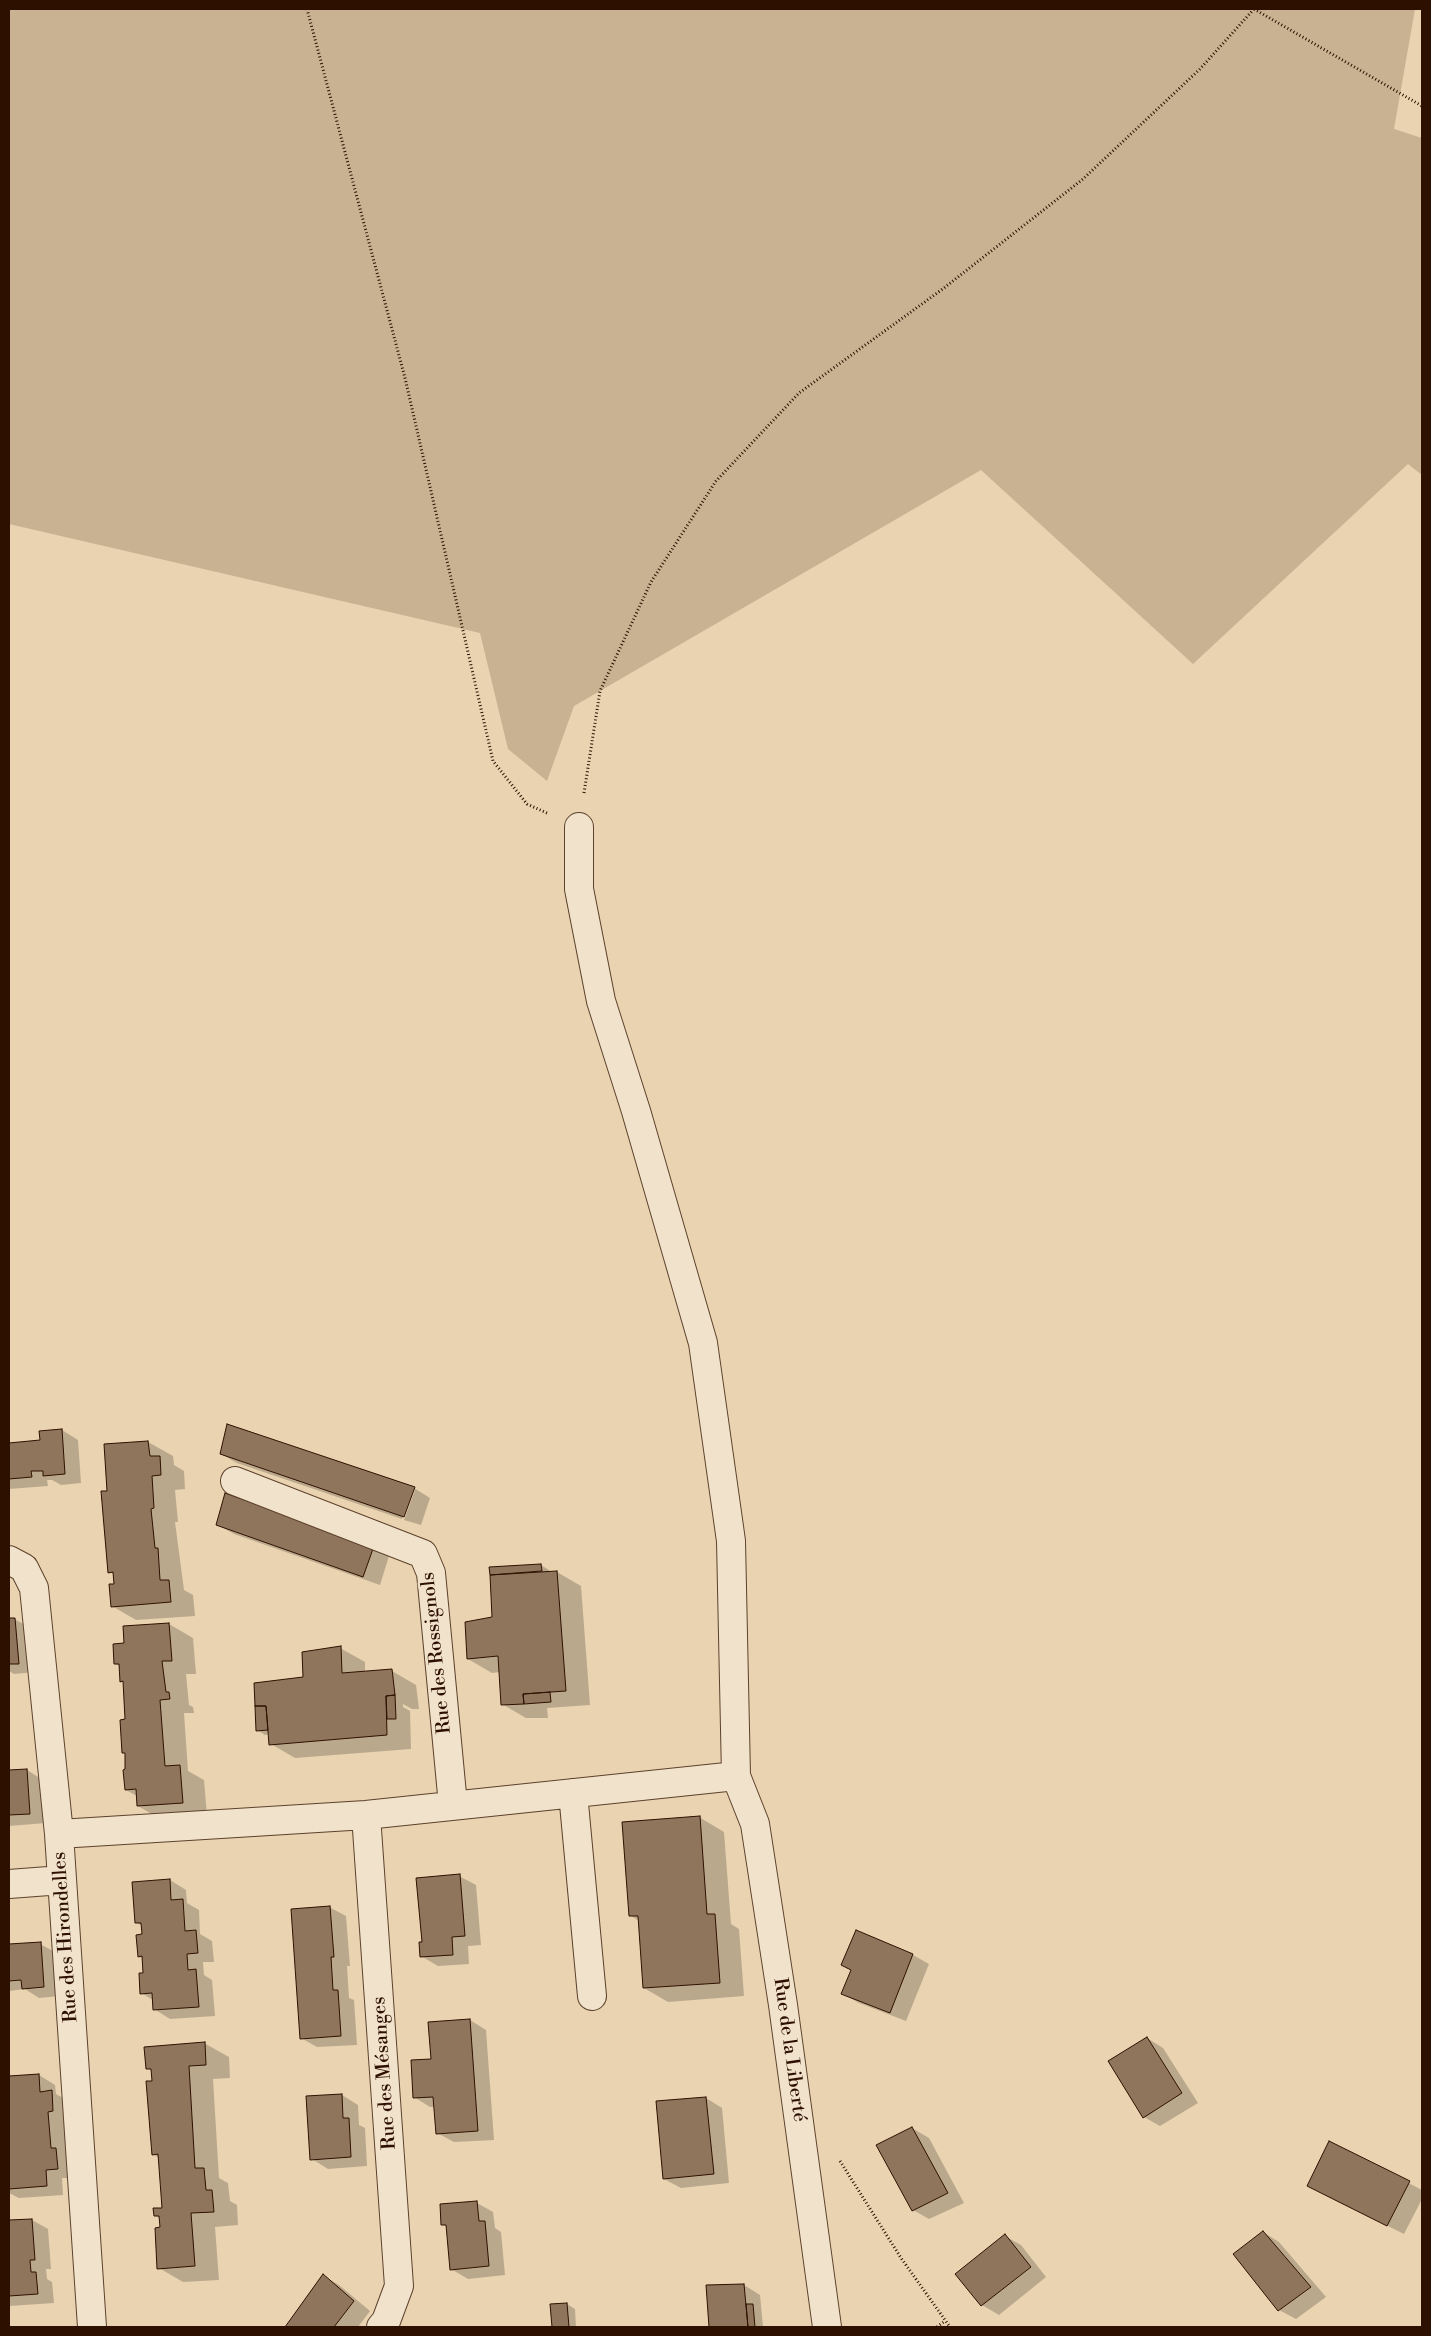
<!DOCTYPE html>
<html>
<head>
<meta charset="utf-8">
<style>
	body { margin:0 }
	#map { position:relative; width:1431px; height:2336px; overflow:hidden; background:#e9d3b0; font-family:"Libre Bodoni",serif }
	canvas { display:block }
	.frame { position:absolute; inset:0; border:10px solid #2e1000; pointer-events:none }
</style>
</head>
<body>
<div id="map">
<canvas width="1431" height="2336"></canvas>
<div class="frame"></div>
</div>
<script>
const c = document.querySelector('canvas').getContext('2d');
c.lineJoin = 'round';
function fill(path, color) { c.fillStyle = color; c.fill(path, 'evenodd'); }
const shape = rows => new Path2D(rows.map(r => 'M' + r).join(''));
function stroke(path, color, width, dash) { c.strokeStyle = color; c.lineWidth = width; c.lineCap = dash ? 'butt' : 'round'; c.setLineDash(dash || []); c.stroke(path); }
function write(font, color, halo, rows, align = 'center') {
  c.font = font + ' "Libre Bodoni",serif'; c.lineWidth = 4.5; c.setLineDash([]); c.textBaseline = 'middle'; c.strokeStyle = halo; c.fillStyle = color; for (const [text, x, y, turn = 0] of rows) {
    c.save(); c.translate(x, y); c.rotate((+turn || 0) * Math.PI / 180); c.textAlign = isNaN(turn) ? turn : align; if (halo) c.strokeText(text, 0, 0); c.fillText(text, 0, 0); c.restore();
  }
}
const green = shape([
	[9,9,1415,9,1394,129,1422,138,1422,475,1408,464,1193,664,981,470,574,706,547,781,508,749,480,633,9,524]
]);
const shadow = shape([
	[62,1430,78,1440,81,1483,61,1485,52,1480,47,1480,48,1486,9,1489,9,1445,42,1441],
	[148,1442,173,1456,174,1465,184,1471,185,1489,175,1490,178,1522,175,1522,184,1590,193,1595,195,1616,136,1620,112,1606,116,1585,114,1574,109,1572,108,1492],
	[221,1454,414,1488,430,1498,421,1525,404,1520,415,1490,412,1490,402,1519,237,1463],
	[218,1525,373,1547,389,1556,380,1585,234,1534],
	[541,1565,549,1570,549,1573,557,1572,581,1586,590,1705,547,1708,548,1718,526,1718,502,1704,500,1672,492,1673,468,1659,494,1618,491,1568],
	[9,1619,14,1619,31,1628,35,1672,14,1674,9,1671],
	[169,1624,193,1638,196,1674,186,1674,189,1705,193,1707,194,1713,184,1713,188,1771,204,1780,207,1816,162,1820,138,1806,137,1796,126,1790,126,1754,123,1752,127,1720,125,1683,121,1681,120,1666,116,1664,125,1644],
	[340,1648,365,1662,365,1673,392,1671,416,1685,419,1709,412,1709,403,1704,403,1707,410,1711,411,1749,295,1758,271,1744,270,1734,265,1735,257,1730,304,1678],
	[27,1770,43,1780,46,1823,9,1826,9,1771],
	[699,1817,724,1832,731,1924,739,1929,744,1996,668,2002,644,1988,639,1921,630,1915],
	[459,1876,476,1885,481,1945,468,1946,469,1964,438,1966,421,1956,423,1943],
	[170,1880,186,1890,187,1903,199,1910,200,1934,212,1941,214,1962,203,1962,204,1975,212,1980,215,2016,170,2019,154,2009,153,2000,141,1993,145,1974,143,1959,139,1956,143,1935,142,1926,136,1922],
	[329,1907,346,1916,350,1966,347,1966,349,1998,354,2000,357,2045,317,2047,301,2038],
	[40,1944,57,1953,60,1996,39,1998,25,1989,9,1991,9,1945],
	[913,1955,929,1964,906,2021,859,2003,843,1994,852,1970],
	[470,2020,486,2030,494,2140,454,2142,437,2133,435,2107,430,2107,414,2097,432,2060],
	[1147,2038,1163,2048,1198,2103,1160,2126,1144,2117],
	[204,2043,229,2057,230,2078,213,2079,219,2178,228,2183,230,2201,237,2205,238,2225,215,2227,219,2280,183,2282,159,2268,161,2219,155,2215,163,2209,159,2158,153,2154,153,2071,147,2068],
	[39,2075,55,2085,56,2094,68,2101,74,2178,62,2178,63,2195,19,2198,9,2193,9,2078],
	[342,2095,358,2105,359,2125,365,2128,367,2166,328,2169,312,2159],
	[706,2098,722,2108,729,2183,681,2188,664,2179],
	[912,2128,929,2138,964,2203,929,2219,913,2210],
	[1330,2143,1422,2190,1422,2199,1404,2234,1325,2195],
	[477,2203,493,2212,495,2228,501,2232,505,2275,468,2279,451,2269,448,2227,442,2224],
	[32,2220,48,2229,51,2269,46,2269,47,2279,52,2282,54,2303,9,2306,9,2222],
	[1263,2232,1279,2242,1326,2297,1296,2319,1279,2310],
	[1005,2236,1021,2245,1046,2277,999,2315,982,2305,957,2274],
	[323,2276,339,2285,370,2311,358,2327,287,2327],
	[744,2285,760,2295,763,2327,710,2327,707,2286],
	[567,2304,575,2309,576,2327,553,2327,551,2305]
]);
const building = shape([
	[227,1424,415,1487,404,1517,220,1454,227,1424],
	[62,1429,65,1474,43,1476,43,1471,31,1471,32,1477,9,1479,9,1443,40,1440,39,1431,62,1429],
	[148,1441,150,1456,160,1456,161,1475,152,1476,154,1508,151,1509,155,1548,158,1548,160,1580,169,1580,171,1602,111,1607,109,1584,114,1584,113,1572,108,1573,101,1491,107,1491,104,1444,148,1441],
	[225,1493,374,1546,363,1577,216,1525,225,1493],
	[541,1564,542,1571,490,1575,489,1567,541,1564],
	[557,1571,566,1691,523,1694,524,1704,501,1705,498,1656,467,1659,465,1622,492,1617,490,1575,557,1571],
	[9,1618,15,1618,19,1664,9,1664,9,1618],
	[169,1623,172,1661,162,1661,166,1692,169,1692,170,1699,160,1700,165,1766,180,1765,183,1803,137,1806,136,1789,125,1790,123,1770,125,1769,125,1753,122,1753,120,1720,125,1719,123,1681,120,1682,119,1664,114,1664,113,1644,124,1643,123,1626,169,1623],
	[341,1646,342,1673,392,1669,395,1695,386,1696,387,1735,269,1745,266,1706,255,1706,254,1683,303,1677,302,1652,341,1646],
	[550,1692,551,1702,524,1704,523,1694,550,1692],
	[395,1695,396,1719,387,1719,386,1696,395,1695],
	[255,1706,266,1706,268,1730,256,1731,255,1706],
	[27,1769,30,1814,9,1815,9,1770,27,1769],
	[700,1816,707,1914,715,1914,720,1983,643,1988,638,1916,629,1916,622,1822,700,1816],
	[460,1874,465,1936,452,1937,453,1955,420,1957,419,1942,422,1942,416,1878,460,1874],
	[170,1879,171,1900,183,1899,185,1931,196,1930,198,1953,187,1954,188,1970,196,1969,199,2007,153,2010,152,1993,140,1994,139,1973,143,1973,142,1956,138,1957,136,1935,142,1934,141,1923,135,1923,132,1882,170,1879],
	[330,1906,334,1957,331,1957,333,1990,338,1990,341,2036,300,2039,291,1909,330,1906],
	[856,1930,913,1954,890,2013,841,1994,851,1970,841,1965,856,1930],
	[41,1942,44,1987,22,1989,21,1980,9,1981,9,1944,41,1942],
	[470,2019,478,2131,436,2134,433,2097,413,2098,411,2060,431,2059,428,2022,470,2019],
	[1147,2037,1182,2093,1143,2118,1108,2061,1147,2037],
	[205,2042,206,2065,189,2066,195,2168,204,2168,206,2190,212,2190,214,2212,191,2213,195,2266,157,2269,155,2228,160,2227,159,2216,154,2216,153,2208,162,2208,158,2154,152,2155,146,2081,152,2081,151,2069,146,2069,144,2047,205,2042],
	[39,2074,40,2092,52,2090,53,2111,48,2112,51,2148,56,2148,58,2169,46,2170,47,2186,9,2189,9,2076,39,2074],
	[342,2094,343,2118,349,2118,351,2157,310,2160,306,2096,342,2094],
	[706,2097,714,2174,663,2179,656,2101,706,2097],
	[912,2127,948,2193,912,2211,876,2145,912,2127],
	[1329,2141,1410,2181,1387,2226,1307,2186,1329,2141],
	[477,2201,479,2221,485,2221,489,2266,450,2270,446,2225,441,2225,440,2204,477,2201],
	[32,2219,35,2260,30,2260,31,2272,36,2272,38,2294,9,2296,9,2220,32,2219],
	[1263,2231,1311,2287,1278,2311,1233,2254,1263,2231],
	[1005,2234,1031,2267,981,2306,955,2274,1005,2234],
	[323,2274,354,2301,334,2327,285,2327,323,2274],
	[744,2284,748,2327,709,2327,706,2285,744,2284],
	[567,2303,569,2327,552,2327,550,2304,567,2303],
	[746,2304,753,2304,755,2327,748,2327,746,2304]
]);
const path = shape([
	[307,9,405,378,493,761,527,804,549,814],
	[1254,9,1422,106],
	[584,793,600,691,651,582,716,481,799,393,944,288,1083,179,1200,69,1254,9],
	[840,2161,901,2258,950,2327],
	[937,2327,945,2321]
]);
const minor = shape([
	[579,827,579,889,601,1001,636,1111,703,1343,731,1541,736,1776,755,1824,783,2005,827,2327],
	[235,1481,423,1554,431,1573,453,1805],
	[9,1560,24,1568,34,1588,59,1834,92,2327],
	[573,1793,592,1996],
	[366,1815,399,2286,386,2321,381,2327],
	[59,1834,366,1815,736,1776],
	[9,1884,62,1880]
]);
const streetNames = [
	["Rue des Rossignols",437,1653,-96],
	["Rue des Hirondelles",66,1937,-94],
	["Rue de la Liberté",789,2050,82],
	["Rue des Mésanges",385,2073,-94]
];
fill(green, '#c9b292');
fill(shadow, '#0003');
fill(building, '#8f755c');
stroke(building, '#2e1000', 1);
stroke(minor, '#5d412c', 30);
stroke(path, '#2e1000', 3, [1, 2.5]);
stroke(minor, '#f1e2cc', 28);
write('19px', '#2e1000', '#f1e2cc', streetNames);
</script>
</body>
</html>
